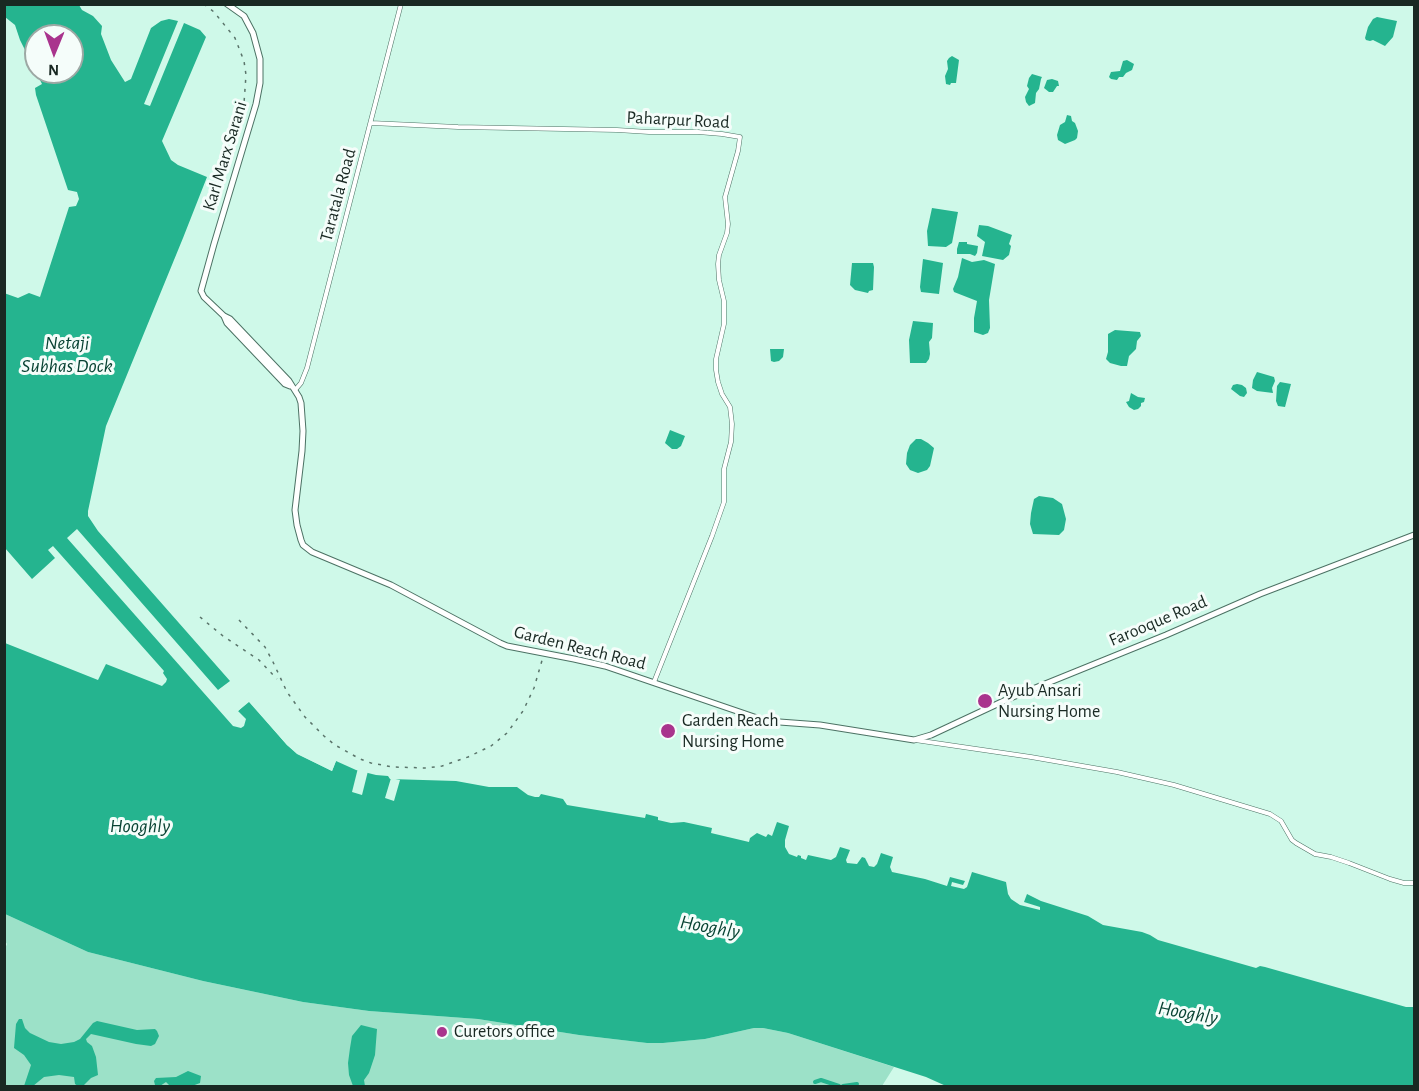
<!DOCTYPE html>
<html>
<head>
<meta charset="utf-8">
<style>
	body { margin:0 }
	#map { position:relative; width:1419px; height:1091px; overflow:hidden; background:#cff9e9; font-family:"Alegreya Sans",sans-serif }
	canvas { display:block }
	.frame { position:absolute; inset:0; border:6px solid #192923; pointer-events:none }
	.north { position:absolute; left:24px; top:24px; width:60px; height:60px; box-sizing:border-box; background:#f5fdfa; border:2px solid #9da8a4; border-radius:50%; rotate:181deg; font-size:16px; font-weight:700; line-height:24px; text-align:center; color:#192923 }
	.north::after { content:''; display:block; margin:auto; width:21px; height:27px; background:#a9348d; clip-path:polygon(50% 0,100% 100%,50% 72%,0 100%) }
</style>
</head>
<body>
<div id="map">
<canvas width="1419" height="1091"></canvas>
<div class="frame"></div>
<div class="north">N</div>
</div>
<script>
const c = document.querySelector('canvas').getContext('2d');
c.lineJoin = 'round';
function fill(path, color) { c.fillStyle = color; c.fill(path, 'evenodd'); }
const shape = rows => new Path2D(rows.map(r => 'M' + r).join(''));
function stroke(path, color, width, dash) { c.strokeStyle = color; c.lineWidth = width; c.lineCap = dash ? 'butt' : 'round'; c.setLineDash(dash || []); c.stroke(path); }
function write(font, color, halo, rows, align = 'center') {
  c.font = font + ' "Alegreya Sans",sans-serif'; c.lineWidth = 6; c.setLineDash([]); c.textBaseline = 'middle'; c.strokeStyle = halo; c.fillStyle = color; for (const [text, x, y, turn = 0] of rows) {
    c.save(); c.translate(x, y); c.rotate((+turn || 0) * Math.PI / 180); c.textAlign = isNaN(turn) ? turn : align; if (halo) c.strokeText(text, 0, 0); c.fillText(text, 0, 0); c.restore();
  }
}
const green = shape([
	[5,914,88,952,203,981,303,1002,369,1011,478,1019,579,1035,647,1043,663,1043,705,1039,754,1028,763,1028,788,1033,894,1067,882,1086,5,1086,4,951,7,944,5,941]
]);
const water = shape([
	[5,5,79,5,82,10,93,16,102,26,101,34,111,60,125,82,131,79,151,28,161,21,169,19,178,21,144,104,150,106,184,23,200,30,206,37,162,141,171,160,178,165,207,177,183,238,106,426,88,511,88,516,98,531,230,681,218,690,77,529,67,538,233,726,241,728,244,726,246,719,238,711,249,701,287,745,297,754,332,771,336,761,356,770,376,775,388,776,390,779,456,781,489,787,517,787,528,795,535,797,539,797,541,794,563,799,567,805,645,818,646,814,658,817,658,820,671,823,684,822,712,828,711,833,749,842,750,838,757,833,766,837,768,834,772,836,777,822,789,826,785,840,785,847,789,854,797,857,798,855,801,856,801,858,806,860,808,855,831,860,836,857,840,847,850,850,846,860,847,863,857,864,862,857,865,858,869,866,874,867,877,864,881,853,893,857,890,867,892,872,925,879,947,886,950,877,965,881,963,885,952,882,951,886,964,889,967,887,972,872,1006,882,1008,894,1011,899,1020,905,1040,910,1040,907,1024,902,1027,894,1041,901,1088,916,1103,925,1142,932,1150,935,1158,940,1256,968,1260,966,1265,967,1406,1007,1414,1007,1414,1086,946,1086,926,1077,788,1033,763,1028,754,1028,705,1039,663,1043,647,1043,579,1035,478,1019,369,1011,303,1002,203,981,88,952,5,914,5,643,98,680,106,664,162,686,166,682,167,679,163,673,164,671,53,546,48,550,55,558,32,579,5,548,4,293,18,298,29,293,40,297,69,207,76,206,79,199,77,192,68,190,36,95,35,88,42,84,20,40,15,25,5,17],
	[36,36,72,36,72,72,36,72],
	[1377,17,1397,21,1393,37,1385,46,1373,40,1370,41,1366,40,1365,38,1368,27,1373,19],
	[952,56,959,60,956,83,951,83,950,85,946,84,945,76,948,69,947,61,949,58],
	[1127,60,1134,64,1132,70,1126,73,1123,77,1119,77,1117,80,1111,79,1109,77,1111,72,1120,71,1123,61],
	[1032,74,1042,77,1041,79,1039,89,1036,93,1035,103,1029,106,1026,102,1025,97,1029,89,1027,86,1029,78],
	[1052,79,1058,81,1059,86,1057,86,1053,92,1049,92,1044,88,1047,80],
	[1067,115,1071,116,1072,121,1075,123,1078,131,1077,138,1075,140,1065,144,1058,140,1057,135,1060,125,1065,122],
	[932,208,958,212,952,243,946,247,928,246,927,231],
	[979,225,988,226,1012,235,1009,244,1011,246,1009,255,1003,260,982,256,985,242,977,236],
	[959,242,967,242,967,244,978,246,977,253,975,256,970,254,957,254,957,249],
	[962,258,972,262,984,260,995,264,989,300,990,328,988,333,983,335,974,332,974,318,977,301,954,292,953,289,958,277],
	[923,259,943,263,939,294,921,292,920,287],
	[852,263,873,263,874,267,873,290,869,291,868,293,855,290,850,285],
	[913,321,933,323,932,338,929,342,930,354,929,359,926,363,910,363,909,340],
	[1115,330,1140,332,1141,336,1137,341,1136,349,1129,356,1127,366,1121,366,1110,363,1106,359,1108,352,1108,334],
	[770,349,784,349,783,357,779,361,774,362,771,361],
	[1257,372,1274,377,1275,381,1272,388,1273,393,1257,391,1252,388,1253,380],
	[1280,382,1291,384,1285,407,1278,406,1276,401,1277,386],
	[1237,384,1242,385,1246,388,1247,393,1244,397,1240,396,1231,389,1233,385],
	[1131,393,1138,397,1145,398,1144,402,1141,403,1141,406,1138,409,1134,410,1129,407,1126,402,1129,401],
	[670,430,685,436,681,446,677,449,672,449,665,443],
	[916,439,921,439,928,443,934,448,930,466,927,470,918,473,910,470,906,464,907,453,910,445],
	[1039,496,1053,498,1062,504,1066,519,1064,530,1059,535,1033,534,1030,524,1031,513,1034,499],
	[19,1019,22,1019,25,1028,30,1033,49,1042,61,1044,74,1042,80,1039,93,1023,97,1021,137,1030,155,1029,157,1031,159,1036,155,1044,151,1046,136,1044,91,1034,86,1039,87,1042,92,1046,96,1057,98,1075,91,1078,83,1086,78,1086,75,1084,74,1077,59,1075,44,1077,33,1086,24,1086,31,1065,24,1055,14,1048,16,1024],
	[361,1025,377,1029,375,1055,369,1073,364,1080,365,1086,353,1086,349,1075,348,1063,350,1048,352,1036],
	[188,1071,201,1076,200,1083,192,1086,170,1086,166,1082,160,1086,155,1085,154,1081,156,1078,176,1077]
]);
const pier = shape([
	[247,699,251,699,289,743,299,752,330,767,333,760,336,761,332,771,298,754,287,745,249,702,238,711,236,709],
	[358,768,368,771,362,795,352,792],
	[391,778,400,780,394,801,385,798]
]);
const canal = shape([
	[815,1082,821,1080,839,1086],
	[843,1086,857,1084]
]);
const minor = shape([
	[371,123,458,127,617,130,649,132,698,132,722,134,740,137,738,151,725,197,728,224,727,233,719,255,718,264,719,280,724,301,724,324,716,359,716,370,718,382,722,394,730,407,732,424,731,442,724,469,724,502,712,536,654,682],
	[295,390,301,383,307,368,401,4],
	[915,740,1031,757,1117,772,1174,785,1270,814,1281,821,1292,840,1296,843,1315,854,1331,857,1349,863,1390,879,1404,883,1414,883]
]);
const major = shape([
	[227,4,244,16,253,33,260,59,260,83,256,104,214,244,201,291,204,297,224,316,230,319,289,381,299,397,301,403,303,431,302,451,295,510,297,525,301,540,303,545,312,552,391,585,500,643,507,646,574,659,605,666,766,721,820,725,914,740,931,735,1008,699,1166,635,1260,594,1414,535],
	[224,316,227,323,285,384,290,386]
]);
const rail = shape([
	[204,4,214,12,235,38,244,61,246,75,244,103,223,179],
	[200,617,223,636,259,660,277,679],
	[239,620,265,647,273,662,287,692,305,717,324,736,335,745,360,759,371,763,393,767,427,768,442,766,468,757,491,746,507,733,523,711,534,688,543,657]
]);
const markers = [
	[985,701,8,"#a9348d"],
	[668,731,8,"#a9348d"],
	[442,1032,6,"#a9348d"]
];
const streetNames = [
	["Paharpur Road",678,120,3],
	["Karl Marx Sarani",225,156,-73],
	["Taratala Road",338,195,-75],
	["Farooque Road",1158,621,-23],
	["Garden Reach Road",580,648,14]
];
const poiNames = [
	["Ayub Ansari",998,691],
	["Nursing Home",998,712],
	["Garden Reach",682,721],
	["Nursing Home",682,742],
	["Curetors office",454,1032]
];
const waterNames = [
	["Netaji",67,343],
	["Subhas Dock",67,366],
	["Hooghly",140,826],
	["Hooghly",710,927,10],
	["Hooghly",1188,1013,10]
];
fill(green, '#9ce1c8');
fill(water, '#25b48f');
fill(pier, '#cff9e9');
stroke(canal, '#25b48f', 4);
stroke(minor, '#4c7264', 5);
stroke(major, '#4c7264', 7);
stroke(minor, '#fff', 4);
stroke(major, '#fff', 5);
stroke(rail, '#5a746a', 1.5, [3, 6]);
for (const [x, y, r, color] of markers) { const dot = new Path2D(); dot.arc(x, y, r, 0, 2 * Math.PI); c.fillStyle = color; c.fill(dot); stroke(dot, '#f5fdfa', 2); }
write('18px', '#192923', '#f5fdfa', streetNames);
write('18px', '#192923', '#f5fdfa', poiNames, 'left');
write('italic 20px', '#084333', '#f5fdfa', waterNames);
</script>
</body>
</html>
